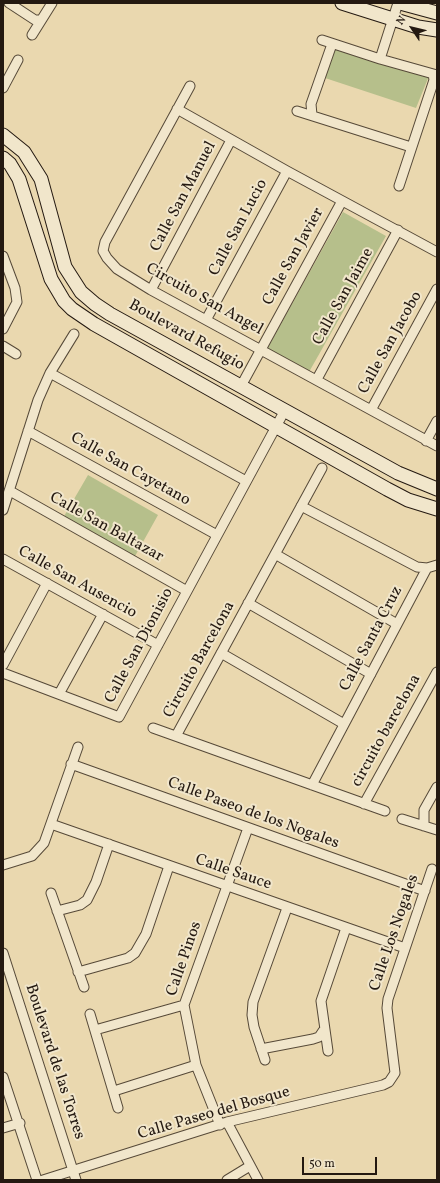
<!DOCTYPE html>
<html>
<head>
<meta charset="utf-8">
<style>
	body { margin:0 }
	#map { position:relative; width:440px; height:1183px; overflow:hidden; background:#ead8af; font-family:Vollkorn,serif }
	canvas { display:block }
	.frame { position:absolute; inset:0; border:4px solid #241911; pointer-events:none }
	.north { position:absolute; left:392px; top:8px; width:40px; height:40px; -webkit-text-stroke:3px #f1e6cb; paint-order:stroke; rotate:305deg; font-size:11px; font-weight:700; line-height:16px; text-align:center; color:#241911 }
	.north::after { content:''; display:block; margin:auto; width:14px; height:18px; background:#241911; clip-path:polygon(50% 0,100% 100%,50% 72%,0 100%) }
	.scale { position:absolute; left:302px; top:1157px; width:75px; height:18px; box-sizing:border-box; border:2px solid #241911; border-top:0; padding-left:5px; font-size:12px; line-height:14px; white-space:nowrap; color:#241911; -webkit-text-stroke:3px #f1e6cb; paint-order:stroke }
</style>
</head>
<body>
<div id="map">
<canvas width="440" height="1183"></canvas>
<div class="frame"></div>
<div class="north">N</div>
<div class="scale">50 m</div>
</div>
<script>
const c = document.querySelector('canvas').getContext('2d');
c.lineJoin = 'round';
function fill(path, color) { c.fillStyle = color; c.fill(path, 'evenodd'); }
const shape = rows => new Path2D(rows.map(r => 'M' + r).join(''));
function stroke(path, color, width, dash) { c.strokeStyle = color; c.lineWidth = width; c.lineCap = dash ? 'butt' : 'round'; c.setLineDash(dash || []); c.stroke(path); }
function write(font, color, halo, rows, align = 'center') {
  c.font = font + ' Vollkorn,serif'; c.lineWidth = 4; c.setLineDash([]); c.textBaseline = 'middle'; c.strokeStyle = halo; c.fillStyle = color; for (const [text, x, y, turn = 0] of rows) {
    c.save(); c.translate(x, y); c.rotate((+turn || 0) * Math.PI / 180); c.textAlign = isNaN(turn) ? turn : align; if (halo) c.strokeText(text, 0, 0); c.fillText(text, 0, 0); c.restore();
  }
}
const green = shape([
	[336,46,429,76,416,108,325,78],
	[343,212,386,236,309,372,267,349],
	[88,475,158,515,134,558,63,518]
]);
const street = shape([
	[9,3,35,20,40,20],
	[32,35,52,3],
	[322,40,380,59,437,75],
	[380,59,398,3],
	[190,86,105,242,103,251,107,258,117,269,151,290,437,446],
	[3,88,18,60],
	[177,109,287,171,437,252],
	[297,111,411,147],
	[312,115,311,104,332,44],
	[399,186,434,80,433,74],
	[3,256,15,288,17,302,3,329],
	[151,290,231,140],
	[206,320,287,171],
	[3,346,16,354],
	[50,373,246,481],
	[317,379,398,230],
	[241,386,342,201],
	[371,410,437,289],
	[28,431,217,535],
	[426,441,437,421],
	[10,491,187,591],
	[301,506,417,567,427,568,437,565],
	[3,510,38,400,50,373,74,334],
	[275,554,397,624],
	[3,559,158,645],
	[248,603,371,674],
	[221,653,344,724],
	[3,665,47,583],
	[3,673,119,717,285,410],
	[59,694,103,614],
	[153,728,385,811],
	[176,736,322,468],
	[71,764,425,891],
	[312,785,427,568],
	[364,804,437,672],
	[402,819,437,830],
	[51,824,405,948],
	[424,826,424,810,437,787],
	[3,865,32,856,44,843,78,747],
	[51,893,84,987],
	[57,911,80,905,87,900,96,882,109,844],
	[3,953,76,1180],
	[78,972,128,958,135,953,146,934,169,866],
	[90,1014,118,1108],
	[95,1030,184,1005],
	[261,1049,313,1039,319,1037,323,1031],
	[328,1051,321,1001,346,928],
	[265,1060,254,1027,252,1015,253,1002,287,908],
	[3,1077,37,1180],
	[114,1091,196,1065],
	[227,1122,258,1180],
	[220,1125,196,1065,184,1005,248,828],
	[3,1128,20,1123],
	[43,1180,227,1122,383,1085,389,1082,395,1073,387,1008,388,999,432,869],
	[227,1180,250,1166]
]);
const secondary = shape([
	[342,3,418,27,437,30],
	[400,3,437,13],
	[3,135,24,152,41,179,65,267,81,292,95,304,110,314,398,473,437,489],
	[3,158,10,164,19,179,51,279,64,301,72,309,94,324,387,489,408,500,437,509]
]);
const streetNames = [
	["Calle San Manuel",184,197,-62],
	["Calle San Lucio",239,228,-62],
	["Calle San Javier",294,257,-61],
	["Calle San Jaime",344,297,-61],
	["Circuito San Angel",204,300,29],
	["Boulevard Refugio",186,336,29],
	["Calle San Jacobo",391,343,-61],
	["Calle San Cayetano",130,470,29],
	["Calle San Baltazar",106,528,29],
	["Calle San Ausencio",77,583,29],
	["Calle Santa Cruz",372,639,-62],
	["Calle San Dionisio",140,646,-62],
	["Circuito Barcelona",200,660,-61],
	["circuito barcelona",387,731,-61],
	["Calle Paseo de los Nogales",253,814,20],
	["Calle Sauce",233,873,19],
	["Calle Los Nogales",395,933,-71],
	["Calle Pinos",185,959,-71],
	["Boulevard de las Torres",54,1062,72],
	["Calle Paseo del Bosque",214,1114,-16]
];
fill(green, '#b6bf8b');
stroke(street, '#564938', 11);
stroke(secondary, '#241911', 15);
stroke(street, '#f1e6cb', 9);
stroke(secondary, '#f1e6cb', 13);
write('16px', '#241911', '#f1e6cb', streetNames);
</script>
</body>
</html>
